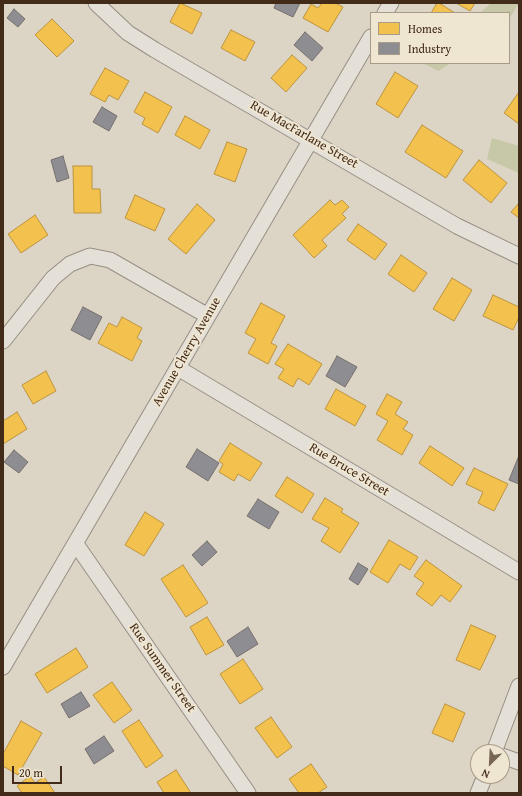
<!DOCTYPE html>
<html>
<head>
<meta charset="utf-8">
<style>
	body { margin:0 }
	#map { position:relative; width:522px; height:796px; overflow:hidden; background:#dcd4c4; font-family:"Gentium Book Plus",serif }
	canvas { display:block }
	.frame { position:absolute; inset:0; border:4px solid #422b19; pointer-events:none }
	.legend { position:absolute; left:370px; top:12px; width:140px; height:52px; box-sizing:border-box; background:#efe6d2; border:1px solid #aa9b88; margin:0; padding:5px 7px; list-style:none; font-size:12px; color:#422b19 }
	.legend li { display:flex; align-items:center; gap:8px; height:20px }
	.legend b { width:20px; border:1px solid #aa9b88 }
	.north { position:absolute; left:470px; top:744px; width:40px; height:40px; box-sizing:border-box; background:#efe6d2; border:1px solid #aa9b88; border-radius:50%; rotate:204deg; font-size:11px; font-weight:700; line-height:16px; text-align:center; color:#422b19 }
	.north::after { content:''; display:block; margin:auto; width:14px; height:18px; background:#786655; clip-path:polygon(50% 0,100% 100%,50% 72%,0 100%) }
	.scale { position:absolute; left:12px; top:766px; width:50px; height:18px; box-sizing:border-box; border:2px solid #422b19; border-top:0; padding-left:5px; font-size:12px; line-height:14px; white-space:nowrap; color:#422b19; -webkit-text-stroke:3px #efe6d2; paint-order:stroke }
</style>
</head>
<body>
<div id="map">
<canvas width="522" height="796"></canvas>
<div class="frame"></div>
<ul class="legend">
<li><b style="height:11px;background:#f2c14e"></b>Homes</li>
<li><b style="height:11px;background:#8d8d92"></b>Industry</li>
</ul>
<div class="north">N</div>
<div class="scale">20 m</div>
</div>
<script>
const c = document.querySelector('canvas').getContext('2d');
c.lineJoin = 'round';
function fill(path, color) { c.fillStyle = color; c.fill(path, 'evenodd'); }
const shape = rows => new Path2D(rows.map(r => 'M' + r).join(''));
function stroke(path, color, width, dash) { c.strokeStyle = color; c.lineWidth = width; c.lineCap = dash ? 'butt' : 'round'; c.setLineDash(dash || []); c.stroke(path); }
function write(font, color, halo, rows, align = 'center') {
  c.font = font + ' "Gentium Book Plus",serif'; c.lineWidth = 4; c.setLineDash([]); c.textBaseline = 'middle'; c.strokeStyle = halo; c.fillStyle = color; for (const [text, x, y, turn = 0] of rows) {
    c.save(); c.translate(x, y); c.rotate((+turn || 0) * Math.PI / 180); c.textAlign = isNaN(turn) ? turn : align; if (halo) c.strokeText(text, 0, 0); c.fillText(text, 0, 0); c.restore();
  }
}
const green = shape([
	[491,3,519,3,509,19,509,13,480,13],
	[423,63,451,63,438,71],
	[492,138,519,146,519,173,487,159]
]);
const homes = shape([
	[180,3,202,13,192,34,170,22,180,3],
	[322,3,335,3,343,7,328,32,303,18,311,4,318,8,322,3],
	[437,3,439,3,455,13,431,13,437,3],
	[456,3,475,3,470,11,456,3],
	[52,19,74,41,57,57,35,35,52,19],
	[231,30,255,42,245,61,221,48,231,30],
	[292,55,307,68,286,92,271,78,292,55],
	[105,68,129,81,118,100,109,95,105,102,90,94,105,68],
	[395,72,418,86,398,118,376,104,395,72],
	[145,92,172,107,158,133,142,124,145,118,134,112,145,92],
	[519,92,519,124,504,113,519,92],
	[185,116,210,130,200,149,175,135,185,116],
	[422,125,463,151,446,178,405,152,422,125],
	[227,142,247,149,235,182,214,174,227,142],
	[479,160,507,183,491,203,463,180,479,160],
	[73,166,92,166,92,189,100,189,101,213,74,213,73,166],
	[135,195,165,209,155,231,125,218,135,195],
	[330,200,335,205,342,200,349,207,342,214,346,218,322,240,327,246,314,258,293,235,330,200],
	[519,203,519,218,511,212,519,203],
	[197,204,215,220,186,254,168,239,197,204],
	[35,215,48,235,21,253,8,234,35,215],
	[358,224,387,244,375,260,347,240,358,224],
	[401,255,427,273,414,292,388,274,401,255],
	[452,278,472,290,454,321,433,309,452,278],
	[493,295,519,307,519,317,513,330,483,316,493,295],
	[261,303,285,316,271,343,277,346,268,364,248,353,256,339,245,333,261,303],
	[122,317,142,328,137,338,142,341,132,361,98,343,109,323,117,327,122,317],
	[288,344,322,364,309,385,298,378,293,387,278,378,284,369,275,364,288,344],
	[46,371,56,391,33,404,22,385,46,371],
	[336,389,366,406,355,426,325,409,336,389],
	[387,394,402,402,395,414,408,422,403,429,413,435,402,455,377,440,388,421,376,414,387,394],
	[17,412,27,429,3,444,3,421,17,412],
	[230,443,262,463,250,481,238,474,234,481,219,472,223,464,219,461,230,443],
	[430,446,464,468,452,486,419,463,430,446],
	[474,468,508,484,494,511,478,503,483,492,466,484,474,468],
	[287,477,314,494,302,513,275,496,287,477],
	[325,498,343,509,341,512,359,523,340,553,321,541,329,528,312,519,325,498],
	[145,512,164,524,144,556,125,545,145,512],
	[389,540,418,557,410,570,400,564,388,583,370,572,389,540],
	[426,560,462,586,450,602,441,595,432,606,416,594,424,583,414,576,426,560],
	[183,565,208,603,186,617,161,579,183,565],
	[207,617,224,645,206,655,190,627,207,617],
	[471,625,496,636,480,670,456,660,471,625],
	[76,648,88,667,47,693,35,674,76,648],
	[243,659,263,689,240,704,220,674,243,659],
	[112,682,132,710,114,723,93,695,112,682],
	[445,704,465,713,453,742,432,733,445,704],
	[271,717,292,747,277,758,255,728,271,717],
	[139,720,163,756,146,768,122,731,139,720],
	[21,721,42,733,18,775,3,766,3,754,21,721],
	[311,764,327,787,318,793,299,793,289,779,311,764],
	[176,770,191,793,164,793,157,782,176,770],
	[30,776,35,783,44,777,55,793,22,793,17,786,30,776]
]);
const industry = shape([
	[276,3,300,3,293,17,274,8,276,3],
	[14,9,25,19,18,27,7,18,14,9],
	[305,32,323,48,312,61,294,45,305,32],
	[102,107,117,116,109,131,93,122,102,107],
	[63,156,69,178,57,182,51,160,63,156],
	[83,307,102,317,90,340,71,330,83,307],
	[337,356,357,367,345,387,326,376,337,356],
	[197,449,219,463,208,481,186,467,197,449],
	[14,450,28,462,19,473,4,462,14,450],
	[518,458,519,459,519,484,509,480,518,458],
	[258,499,279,512,269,529,247,516,258,499],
	[207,541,217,552,202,566,192,555,207,541],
	[358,563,368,569,358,585,349,579,358,563],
	[248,627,258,644,237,657,227,641,248,627],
	[81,692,90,706,69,718,61,704,81,692],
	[104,736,114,751,94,764,85,749,104,736]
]);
const minor = shape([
	[96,3,128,33,155,50,457,226,519,256],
	[385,13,391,3],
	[3,341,53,278,70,264,90,256,110,260,208,316],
	[178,368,519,572],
	[76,544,248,793],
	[3,667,371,37],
	[494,752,519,686],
	[502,756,519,762],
	[478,793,485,776]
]);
const streetNames = [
	["Rue MacFarlane Street",304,135,30],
	["Avenue Cherry Avenue",187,352,-60],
	["Rue Bruce Street",349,470,31],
	["Rue Summer Street",162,668,55]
];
fill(green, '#c7c8a7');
fill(homes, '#f2c14e');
stroke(homes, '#bd943e', 1);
fill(industry, '#8d8d92');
stroke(industry, '#76706e', 1);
stroke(minor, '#968f84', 17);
stroke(minor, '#e4e0d8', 15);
write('13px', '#422b19', '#efe6d2', streetNames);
</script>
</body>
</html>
